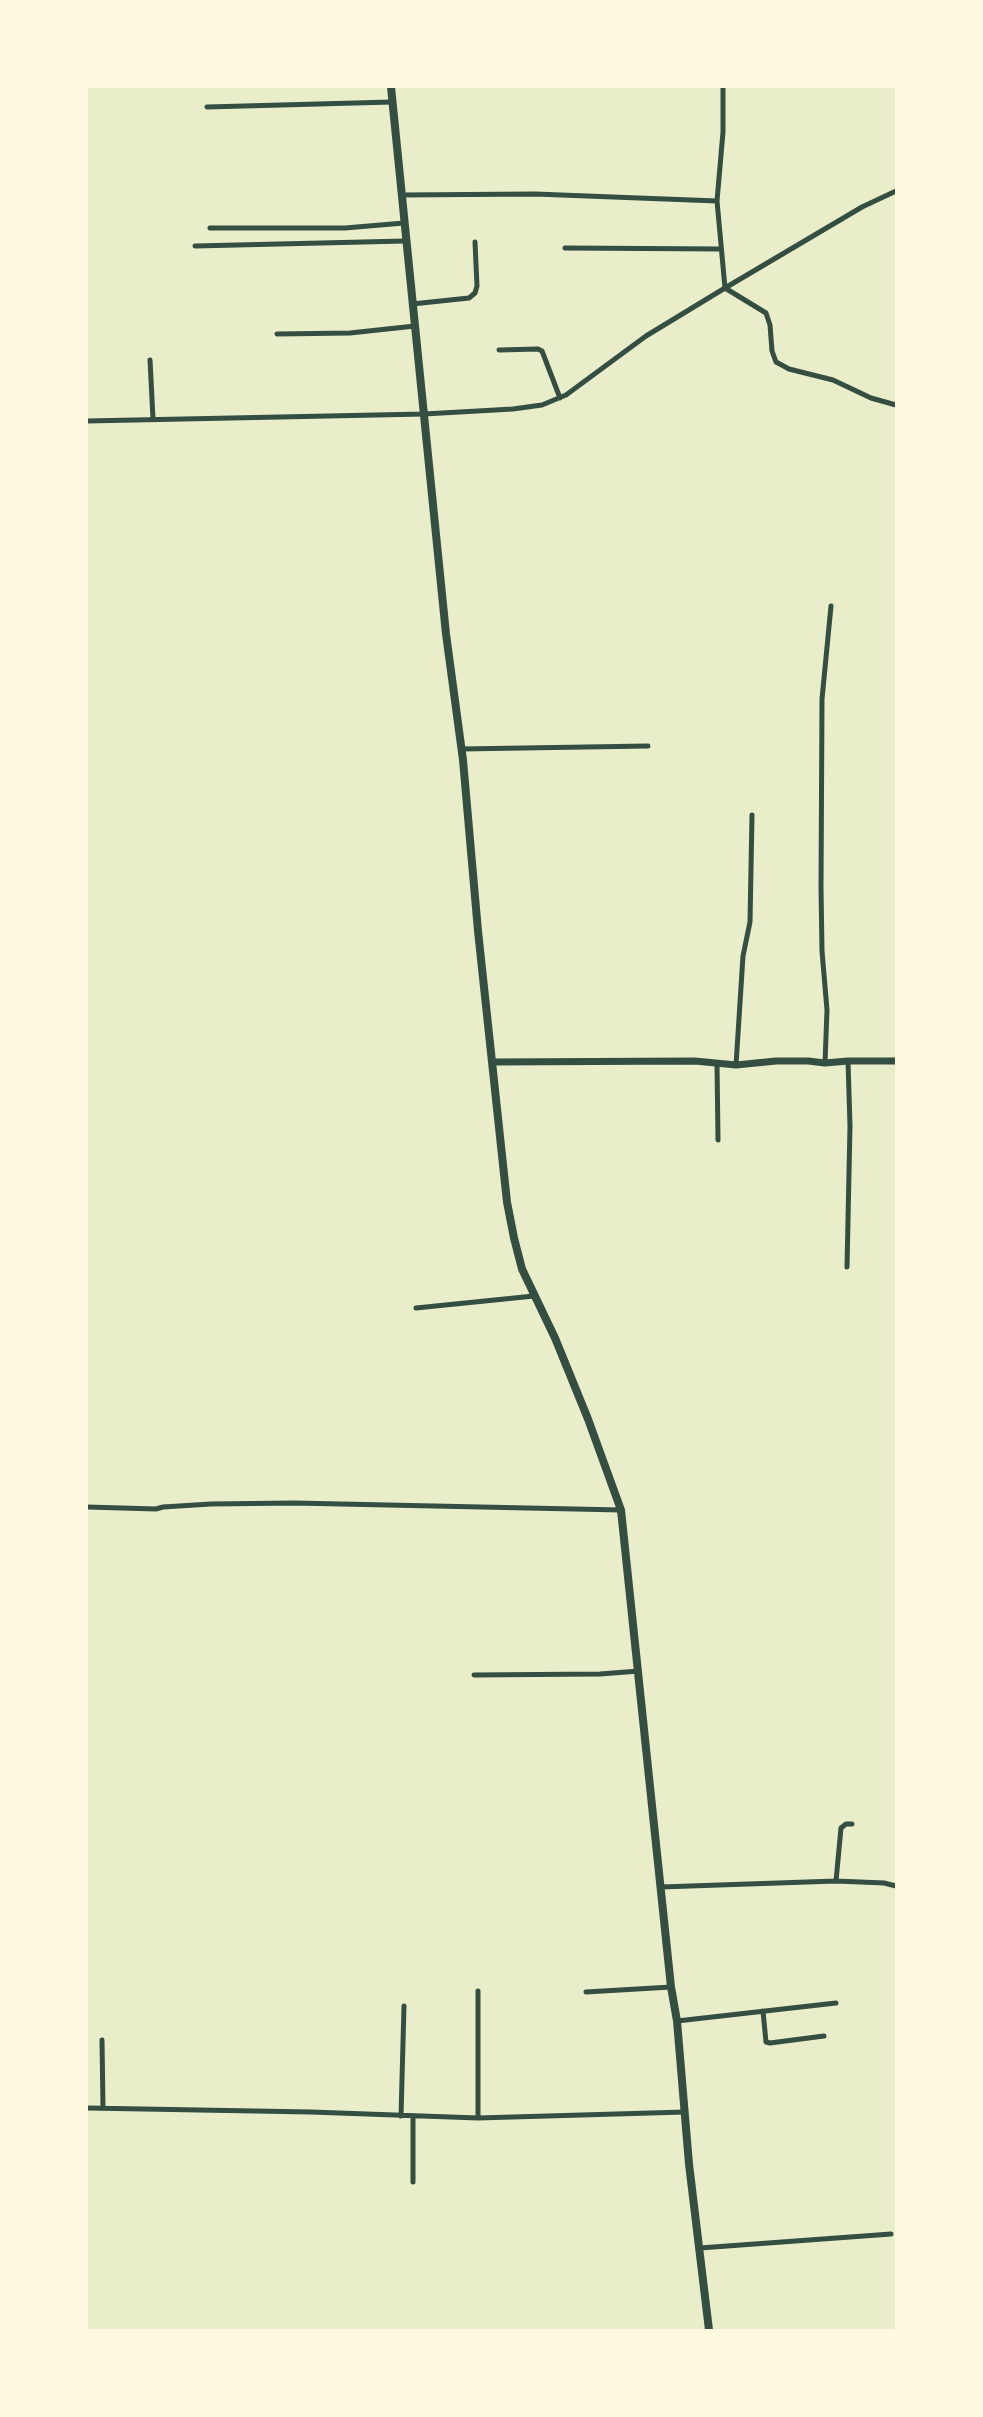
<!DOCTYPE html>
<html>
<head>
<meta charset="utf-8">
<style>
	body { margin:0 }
	#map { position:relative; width:983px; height:2417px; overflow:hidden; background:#e9edc9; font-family:"IBM Plex Sans",sans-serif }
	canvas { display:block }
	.frame { position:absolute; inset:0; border:88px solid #fefae0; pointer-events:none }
</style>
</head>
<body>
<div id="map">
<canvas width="983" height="2417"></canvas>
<div class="frame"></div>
</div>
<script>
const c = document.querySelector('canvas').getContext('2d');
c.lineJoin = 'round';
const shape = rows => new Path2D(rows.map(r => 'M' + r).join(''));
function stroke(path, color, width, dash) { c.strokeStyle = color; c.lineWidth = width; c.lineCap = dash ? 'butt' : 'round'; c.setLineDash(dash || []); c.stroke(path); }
const minor = shape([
	[723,87,723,132,717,201,725,288,766,313,770,325,772,351,776,362,789,369,833,380,871,398,896,405],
	[207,107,392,102],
	[401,195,535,194,717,201],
	[210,228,345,228,404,223],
	[195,246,405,241],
	[565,248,721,249],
	[412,304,469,298,475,293,477,286,475,242],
	[277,334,350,333,415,326],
	[499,350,538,349,542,351,560,398],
	[150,360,153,419],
	[87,421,424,414,513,409,542,405,566,395,646,336,725,288,862,207,896,191],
	[461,749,648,746],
	[825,1063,827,1010,822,951,821,888,822,699,831,606],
	[717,1064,718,1140],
	[736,1065,743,956,750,922,752,815],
	[847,1267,850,1126,848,1061],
	[416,1308,534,1296],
	[87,1507,156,1509,163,1507,211,1504,294,1503,621,1510],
	[474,1675,600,1674,639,1671],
	[836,1881,841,1828,846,1824,852,1824],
	[661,1887,836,1881,884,1883,896,1886],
	[586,1992,671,1987],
	[763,2011,766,2042,770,2043,824,2036],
	[677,2021,836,2003],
	[102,2040,103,2108],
	[87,2108,311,2112,478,2118,685,2112],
	[401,2116,404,2006],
	[478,2118,478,1991],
	[413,2182,413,2117],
	[700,2248,891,2234]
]);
const tertiary = shape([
	[493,1062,695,1061,736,1065,776,1061,808,1061,825,1063,848,1061,896,1061]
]);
const trunk = shape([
	[391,87,446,634,463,760,478,931,507,1202,514,1238,522,1269,555,1338,588,1419,621,1510,671,1987,677,2021,689,2164,709,2330]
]);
stroke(minor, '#344e41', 5);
stroke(tertiary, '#344e41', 7);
stroke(trunk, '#344e41', 8);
</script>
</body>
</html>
